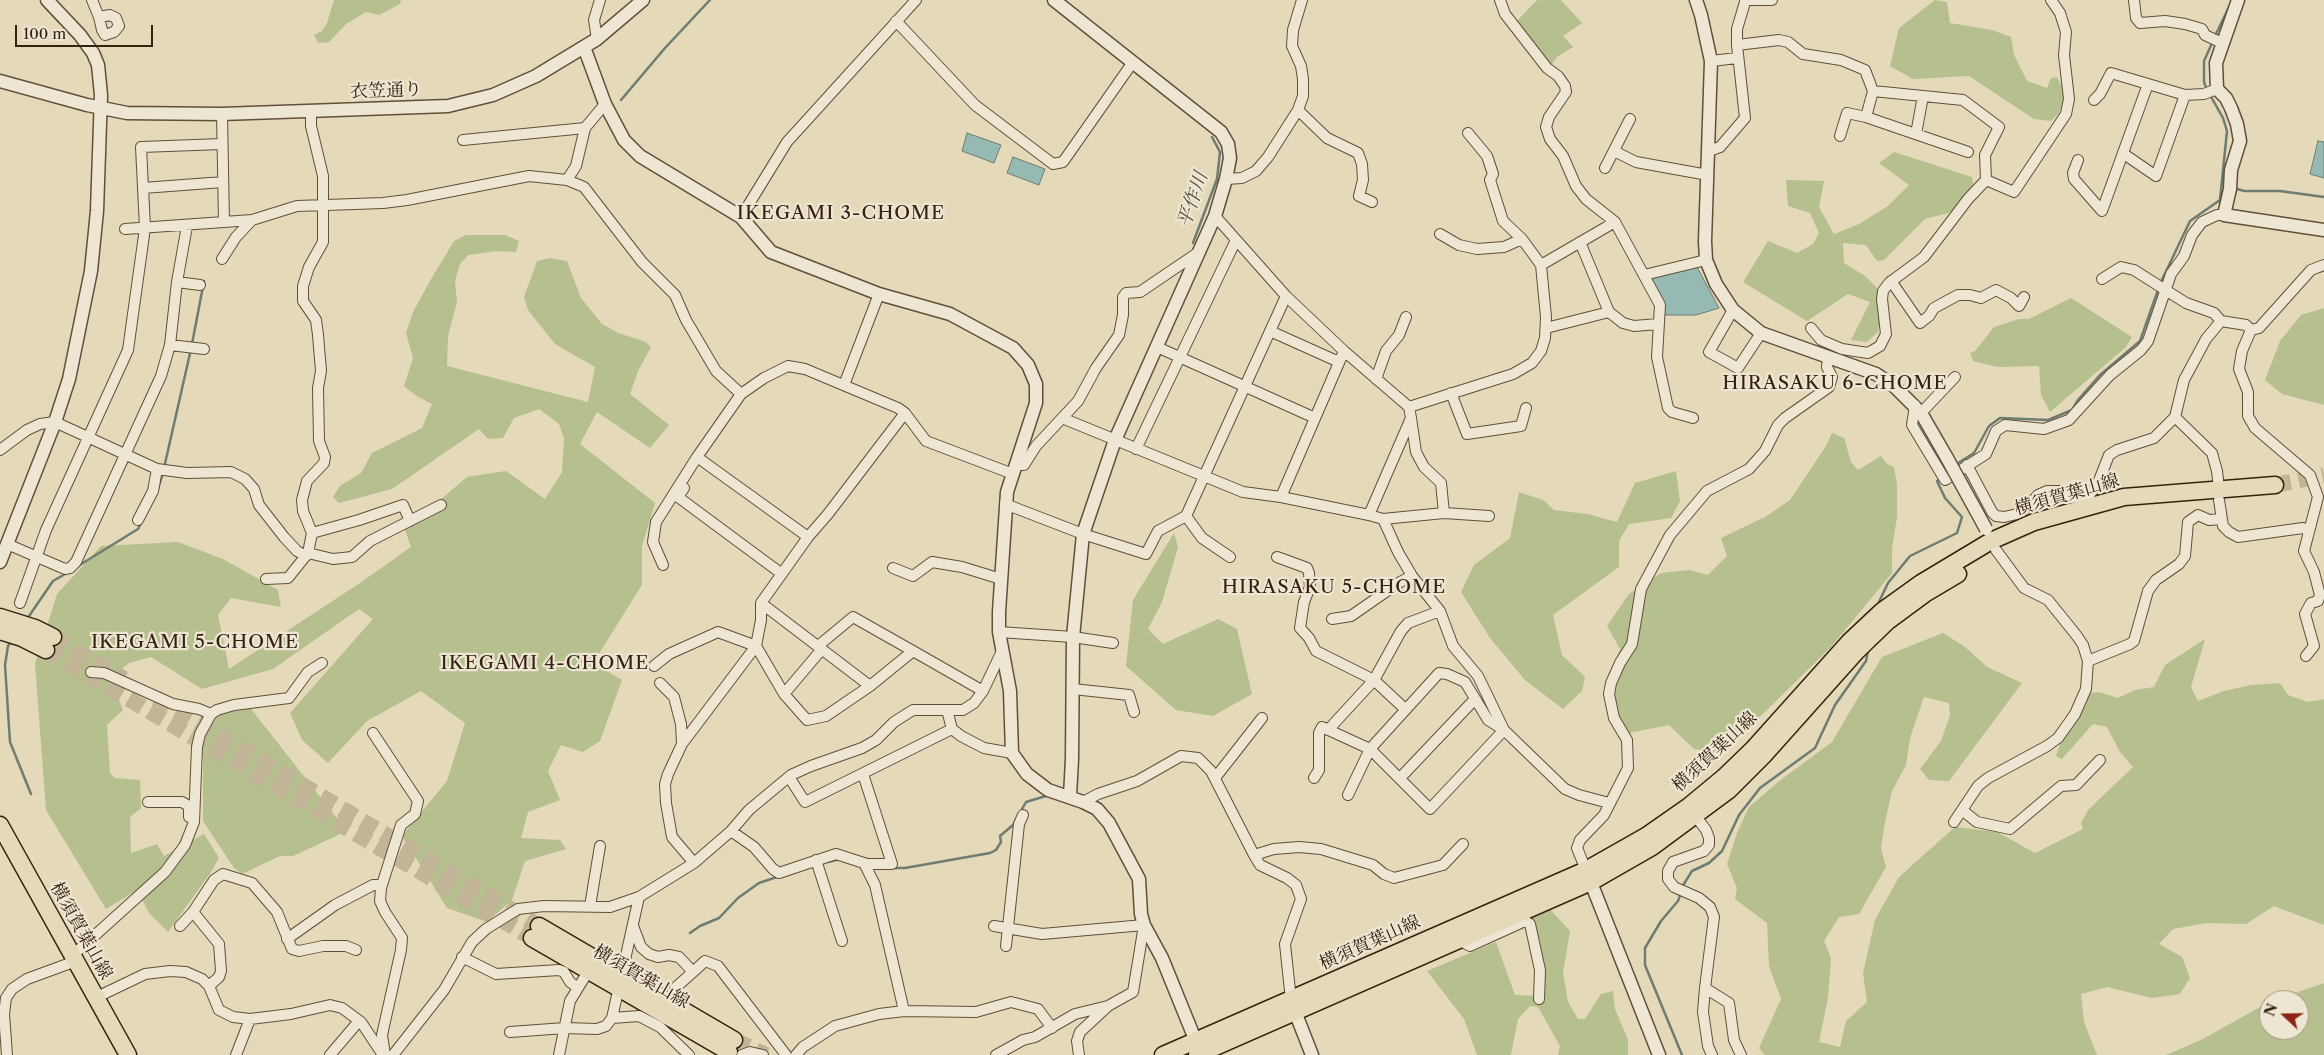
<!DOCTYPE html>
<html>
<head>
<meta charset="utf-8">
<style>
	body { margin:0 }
	#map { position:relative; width:2324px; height:1055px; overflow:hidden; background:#e4d9b9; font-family:"Libre Caslon Text",serif }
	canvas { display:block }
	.north { position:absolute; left:2259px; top:990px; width:50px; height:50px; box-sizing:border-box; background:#ede6d2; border:1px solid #a39784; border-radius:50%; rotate:291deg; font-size:14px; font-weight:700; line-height:20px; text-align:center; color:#352110 }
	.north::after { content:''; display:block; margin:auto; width:18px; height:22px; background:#8f2418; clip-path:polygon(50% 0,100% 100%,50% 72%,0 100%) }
	.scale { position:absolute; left:15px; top:25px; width:138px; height:22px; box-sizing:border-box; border:2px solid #352110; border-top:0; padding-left:6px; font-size:15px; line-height:18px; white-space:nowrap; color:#352110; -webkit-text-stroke:4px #ede6d2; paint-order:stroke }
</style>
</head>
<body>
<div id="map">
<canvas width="2324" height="1055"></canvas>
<div class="north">N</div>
<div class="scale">100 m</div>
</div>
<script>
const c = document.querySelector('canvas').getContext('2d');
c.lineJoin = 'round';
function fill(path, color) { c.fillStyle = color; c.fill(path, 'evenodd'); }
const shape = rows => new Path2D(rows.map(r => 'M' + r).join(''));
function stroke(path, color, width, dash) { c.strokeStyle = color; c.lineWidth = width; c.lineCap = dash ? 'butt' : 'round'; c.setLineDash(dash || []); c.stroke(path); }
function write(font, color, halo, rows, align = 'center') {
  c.font = font + ' "Libre Caslon Text","Noto Serif JP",serif'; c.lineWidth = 4.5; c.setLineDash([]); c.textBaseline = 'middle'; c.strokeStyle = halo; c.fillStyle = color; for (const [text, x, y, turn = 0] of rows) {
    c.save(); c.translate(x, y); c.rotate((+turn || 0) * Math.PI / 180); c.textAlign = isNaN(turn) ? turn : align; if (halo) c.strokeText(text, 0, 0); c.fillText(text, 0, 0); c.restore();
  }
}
const green = shape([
	[334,0,401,0,400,4,379,15,366,12,346,24,329,42,318,43,314,35,322,31,327,23],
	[1537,0,1561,0,1582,23,1563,36,1573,47,1557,57,1550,67,1516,22],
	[1935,0,1947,2,1950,23,1992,30,2011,37,2014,55,2027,81,2047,88,2051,78,2057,77,2066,96,2059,113,2051,121,2034,119,1969,76,1913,79,1890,66,1899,28],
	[1894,152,1972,177,1974,188,1953,212,1925,219,1884,260,1877,261,1866,245,1843,243,1844,263,1865,276,1879,290,1881,308,1878,332,1867,342,1851,340,1870,302,1848,294,1807,321,1743,282,1768,241,1797,253,1813,244,1819,233,1810,213,1788,206,1786,180,1824,181,1819,207,1834,234,1859,224,1888,206,1909,185,1879,163],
	[466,235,505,235,519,241,516,252,497,251,468,255,460,264,455,281,457,302,448,336,447,366,588,402,595,367,555,344,528,310,524,297,537,261,549,258,567,261,581,298,602,324,618,333,646,342,651,347,638,371,630,394,669,425,650,448,597,412,580,444,655,503,642,546,642,585,593,663,622,680,600,741,583,752,561,745,548,771,560,800,528,812,521,838,560,840,566,849,525,861,512,900,487,922,447,908,402,836,447,781,465,723,421,691,367,721,328,763,302,740,290,713,373,619,359,609,273,669,202,689,151,657,129,663,111,678,123,710,107,725,110,773,115,778,140,780,141,808,130,817,131,853,157,844,164,856,204,834,219,858,211,872,168,932,149,913,137,890,106,909,46,810,35,664,57,594,101,546,178,542,223,559,278,590,281,607,231,598,218,615,229,669,360,583,411,547,405,530,467,477,506,471,545,499,562,472,564,438,559,424,539,409,514,418,503,438,488,439,479,429,392,489,339,503,333,497,340,486,361,473,372,453,422,428,432,404,415,395,404,386,413,358,406,333,413,312,430,281,454,241],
	[2071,298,2132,337,2126,347,2050,412,2041,395,2039,366,1997,367,1973,361,1970,353,1975,351,1994,327,2019,319,2029,319],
	[2324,308,2324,405,2282,394,2265,380,2280,341,2301,315],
	[1832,433,1844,438,1851,462,1858,470,1881,456,1887,464,1894,467,1897,484,1897,517,1892,548,1892,573,1831,647,1722,754,1694,749,1669,725,1629,733,1617,714,1611,677,1612,668,1620,649,1607,626,1629,594,1661,573,1689,570,1708,575,1727,556,1721,538,1765,517,1790,500,1826,446],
	[1676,471,1680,501,1671,518,1629,524,1619,541,1619,567,1553,615,1562,655,1585,677,1582,691,1563,709,1525,680,1490,638,1461,592,1474,565,1510,538,1519,492,1543,500,1554,510,1587,514,1617,522,1635,483],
	[1174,533,1178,547,1162,602,1148,629,1163,644,1218,619,1237,629,1252,694,1213,716,1176,710,1126,666,1133,600],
	[1943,633,1965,647,1987,667,2022,683,1949,781,1929,780,1920,769,1941,741,1950,715,1949,703,1924,697,1910,738,1906,765,1892,791,1885,822,1881,848,1886,867,1859,914,1839,917,1824,941,1831,958,1828,998,1819,1042,1840,1047,1846,1021,1867,1002,1863,973,1875,920,1899,877,1955,827,1997,832,2035,853,2083,829,2081,823,2088,810,2133,767,2120,752,2107,727,2093,724,2062,759,2056,756,2060,744,2090,693,2099,692,2118,698,2135,690,2154,687,2165,665,2205,639,2191,687,2198,701,2224,691,2251,685,2280,683,2288,695,2308,702,2324,699,2324,925,2274,906,2246,924,2207,923,2173,929,2159,944,2182,957,2190,978,2180,994,2152,998,2107,987,2081,994,2084,1022,2097,1055,1765,1055,1759,1048,1781,999,1769,966,1767,923,1735,899,1737,888,1727,864,1737,833,1749,807,1778,782,1832,742,1882,657],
	[248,705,347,831,293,856,280,856,242,874,234,868,203,821,203,737,212,719,220,711],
	[1547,906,1570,931,1563,973,1568,1002,1578,1019,1585,1019,1601,994,1613,991,1615,1009,1628,1040,1628,1055,1558,1055,1560,1046,1538,1007,1530,1006,1518,1019,1511,1055,1477,1055,1464,1019,1427,971,1496,942,1515,995,1541,996,1531,914],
	[2324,983,2324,1055,2166,1055,2201,1040,2269,1002,2269,1030,2299,1030,2299,1000,2275,1000]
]);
const water = shape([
	[967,133,1001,145,994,163,962,151,967,133],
	[2318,141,2324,142,2324,178,2310,174,2318,141],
	[1013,157,1045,169,1039,185,1007,173,1013,157],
	[1697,267,1719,308,1696,315,1662,315,1663,305,1652,278,1697,267]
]);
const stream = shape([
	[2215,36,2229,7],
	[2207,90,2204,82,2204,61,2213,41],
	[621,100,665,48,710,0],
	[2234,188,2244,191,2280,191,2324,197],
	[1193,243,1217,179,1220,152,1212,137],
	[2160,284,2190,221,2220,200,2227,131,2223,118,2210,95],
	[192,344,204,281],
	[1955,465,1974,453,1989,426,2000,418,2048,420,2072,410,2078,400,2100,375,2140,341,2158,290],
	[164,468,191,349],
	[158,489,163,473],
	[78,566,138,529,142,521],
	[1877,606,1888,583,1910,556,1957,533,1962,517,1945,498,1937,481,1940,479],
	[27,619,53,581,67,573],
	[11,642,8,646,5,665,10,742,31,794],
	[828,862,840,859],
	[891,868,905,868,990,853,996,850,1001,842,1000,836,1013,825,1026,802,1049,795],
	[1682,887,1692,871,1709,863,1722,851,1739,815,1760,788,1815,748,1835,705,1866,661,1868,651],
	[1681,893,1678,901,1661,921,1645,948,1645,965,1682,1055],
	[690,933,700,926,719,918,738,898,759,883,777,877]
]);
const primaryTunnel = shape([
	[2275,485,2324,475],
	[53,637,124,679],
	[46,650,532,938],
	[156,698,539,926],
	[734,1040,766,1055]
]);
const minor = shape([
	[92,0,99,17,102,30,105,35,114,32,119,26,116,18,110,15,99,17],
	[1500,0,1505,14,1547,68,1558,76,1565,86,1566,92,1549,117,1546,127,1550,139,1563,156,1576,186,1586,199,1615,222,1660,305,1657,357,1668,408,1672,412,1693,418],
	[1745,0,1772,0],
	[2134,0,2136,18,2140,23,2165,21,2185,24,2202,29,2205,35,2222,43],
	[896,21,975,105,1053,164,1063,162,1133,62],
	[597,39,594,20,600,0],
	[1737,45,1737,29,1745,2],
	[1711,61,1737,58],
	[2094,100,2100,94,2111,73,2185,95],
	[1298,110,1327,138,1358,153,1362,164,1363,180,1359,196,1372,202],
	[222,114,224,222],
	[1866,117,1873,91],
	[1916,134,1923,96],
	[1840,136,1847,113,1866,117,1968,152],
	[463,140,585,128],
	[1614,151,1636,162,1708,175],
	[1709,151,1720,147,1745,118,1737,45,1779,40,1788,42,1803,54,1841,60,1865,70,1873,91,1963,100,1999,127,1985,155,1986,180,1968,199,1924,257,1889,283,1883,291,1882,299,1886,334,1880,346,1868,353,1842,349,1821,340,1811,328],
	[2124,154,2156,176,2185,95,2204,94,2217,89],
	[2078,160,2073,173,2074,179,2102,211,2148,84],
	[1605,168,1630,119],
	[1226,179,1242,178,1256,171,1268,157,1298,110,1303,96,1303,79,1301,66,1292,46,1293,30,1302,0],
	[567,180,576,166,585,128,605,104],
	[1986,180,2014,192,2066,114,2069,99,2064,55,2066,32,2060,13,2051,0],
	[143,188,223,182],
	[1215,216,1286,296,1344,351,1409,407,1411,418,1369,515,1383,519,1444,513,1489,516],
	[741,217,787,142,916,0],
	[125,229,252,220,297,206,383,203,407,200,529,176,567,180,584,187,642,262,675,295,686,320,716,371,741,394],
	[1440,234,1459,245,1477,249,1504,247,1522,239],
	[1580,242,1609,312],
	[222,259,236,237,252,220],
	[1541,265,1615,222],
	[1644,275,1706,260],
	[2102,279,2121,267,2134,270,2186,303,2214,313,2221,321,2246,325,2251,330,2242,351,2239,369,2248,392,2248,416,2255,428,2310,475,2318,497,2304,551,2314,572,2320,595,2318,601,2311,603,2305,614,2314,646,2306,656],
	[1891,281,1920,323,1929,316,1934,308,1958,295,1970,295,1981,298,1996,290,2011,298,2019,306,2024,297],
	[177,282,200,285],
	[1733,310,1709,352,1738,368,1761,333],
	[1546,328,1609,312,1623,323,1634,326,1658,324],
	[2251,330,2259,328,2311,270,2324,265],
	[1270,331,1339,362],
	[170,345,204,349],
	[1157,347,1315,418],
	[1376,379,1386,351,1399,335,1406,317],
	[844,385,879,294],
	[1451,393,1467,434,1521,426,1526,408],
	[1915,405,1912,425,1945,480,1986,454,1996,431,2005,425,2044,429,2069,420,2110,375,2141,350,2148,341,2171,274,2184,256,2192,235,2202,222,2217,215,2224,215],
	[1409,407,1513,374,1532,363,1541,351,1545,338,1546,317,1541,265,1522,239,1503,221,1490,180,1493,174,1487,156,1468,133],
	[905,413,828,514,808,537,761,603,761,620,756,646,784,694,807,720,826,716,870,686,913,651,983,691],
	[1921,413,1955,377],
	[2175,417,2212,453,2217,471,2219,489],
	[1062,418,1243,492,1281,497,1369,515],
	[1411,418,1416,452,1424,467,1441,483,1444,513],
	[1136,449,1236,240],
	[0,450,27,430,40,424,55,422,157,469,187,473,231,472,245,479,254,489,259,505,284,537,297,551,306,556],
	[697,457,808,537],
	[1017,465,1024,465,1036,446,1078,401,1096,368,1119,335,1123,315,1123,297,1126,293,1140,292,1199,252],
	[1967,465,1992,512,1996,516,2004,517,2017,514,2030,504,2038,495,2047,491,2061,491,2071,498,2090,494,2098,483,2109,455,2117,450,2154,438,2175,417,2184,380,2206,339,2221,321],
	[684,488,678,497,782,574],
	[1281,497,1344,351],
	[2219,500,2223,526,2229,532,2238,537,2303,528,2309,531],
	[1005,504,1083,534,1146,554,1158,531,1186,516,1286,296],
	[1186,516,1202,538,1230,557],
	[1383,519,1398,552,1412,576,1440,611,1453,646,1478,676,1504,730,1565,789,1579,795,1609,803],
	[138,520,153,491,157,469],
	[312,533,359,520,403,505,410,521],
	[7,544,65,569,70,568,76,562,161,376,170,345,177,282,187,226],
	[308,553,312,533,303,511,302,500,307,481,324,463,325,457,319,441,318,388,321,371,318,335,316,320,303,301,303,286,309,267,323,242,323,176,311,126,311,111],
	[1277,557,1307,568,1309,573,1310,587,1304,602,1300,628,1309,638,1316,651,1374,680,1405,709],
	[663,565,653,542,656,522,697,457,741,394,764,378,788,366,805,369,898,408,905,413,926,441,1013,474],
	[893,568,913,576,932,562,962,567,1001,579],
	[266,579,288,578,308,553,333,559,352,557,370,541,441,505],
	[20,603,46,530,128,350,145,228,141,147,222,144],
	[761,603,870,686],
	[1332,619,1351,616,1400,582,1412,576],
	[999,632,1073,637,1113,643],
	[818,646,853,617,913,651],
	[2088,661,2130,644,2134,641,2148,591,2156,580,2179,564,2185,556,2188,522,2198,515,2209,520,2222,519],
	[654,666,669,654,718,632,756,646,682,744,668,774,665,784,666,803,672,837,694,863],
	[91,672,104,673,173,704,199,709,211,714],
	[660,683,674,697,681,724,682,744],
	[1073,689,1129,695,1134,712],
	[784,694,822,649],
	[947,710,952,729,961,736,984,748,1012,753],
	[1328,730,1374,680,1401,631,1408,623,1440,611],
	[373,733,418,801,415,814,401,825,381,888,380,901,385,912,402,938,401,950,382,1035,385,1055],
	[789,777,805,802,952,729],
	[1215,778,1262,718],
	[1314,778,1319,770,1319,733,1322,727,1370,749,1430,809,1504,730,1488,720,1465,682,1447,674,1439,673,1370,749,1348,795],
	[1400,778,1475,699],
	[148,802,182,802,189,806,189,817],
	[1083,802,1098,794,1137,781,1181,756,1198,758,1211,771,1254,855,1274,849,1299,847,1321,849,1373,865,1384,874,1394,878,1443,865,1463,844],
	[1962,810,1977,822,2010,829,2061,786,2076,785,2100,760],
	[1692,811,1706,830,1709,838,1709,845,1704,851,1673,862,1668,871,1668,879,1674,887,1699,898,1710,907,1714,917,1705,988,1729,1003,1734,1040,1741,1055],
	[1954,822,1978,786,1988,778,2047,746,2058,738,2075,714,2086,689,2088,661,2083,645,2077,636,2048,600,2024,588,1996,550],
	[731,831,754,847,773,869,779,873,836,854,867,864,892,864,863,774],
	[1254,855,1260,865,1287,878,1296,885,1301,899,1285,944,1291,1000],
	[816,860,842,941],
	[864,863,875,885,904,1011],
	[1586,870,1577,848,1580,840,1604,815,1628,768,1627,740,1614,718,1609,694,1611,683,1620,663,1632,644,1641,589,1670,535,1707,491,1749,469,1765,451,1778,425,1785,418,1829,387,1832,377,1827,367,1828,356],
	[590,906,600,846],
	[193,912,219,944,221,971,219,977,209,986],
	[180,926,193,912,214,880,223,874,252,883,277,912,292,949,299,951,323,946,346,946,356,950],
	[633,926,641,947,649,954,658,957,669,955,679,957,693,972,675,988],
	[994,926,1042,934,1144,925,1133,992,1108,1006,1080,1032,1077,1041,1079,1055],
	[1462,935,1466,944,1470,946,1525,921,1530,924,1540,970,1539,999],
	[287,939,335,905,373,885,381,885],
	[1006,946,1019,824,1023,815],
	[72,956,165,872,185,845,194,822,197,747,200,734,211,714,217,710,234,705,289,698,308,672,322,663],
	[462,957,496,974,559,970,564,972,570,982,578,988],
	[693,972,705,961,718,966,786,1055],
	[1705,988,1703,1012,1708,1046,1712,1055],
	[95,998,145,974,170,971,186,972,202,979,209,986,219,1010,233,1017,250,1019,291,1014,330,1005,342,1008,361,1022,383,1055],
	[612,1018,639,897],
	[510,1032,565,1028,597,1029,606,1026,612,1018,639,1016,660,1027,689,1055],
	[7,1055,4,1014,6,998,12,989,27,979,76,961],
	[236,1055,250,1019],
	[330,1055,359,1021],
	[393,1055,444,990,472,942,486,929,518,909,544,906,610,907,639,897,694,863,731,831,749,810,791,775,811,766,862,748,876,740,894,722,913,710,963,710,974,703,983,691,1002,651],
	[559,1055,570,1001,589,970],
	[742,1055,750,1052,763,1055],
	[796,1055,803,1047,835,1026,879,1014,904,1011,976,1012,1011,1002,1038,1009,1052,1028],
	[996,1055,1023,1040,1035,1037,1075,1014,1108,1006]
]);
const tertiary = shape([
	[1054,0,1221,132,1228,144,1230,158,1226,179,1215,216,1115,440,1083,534,1073,637,1072,759,1070,796],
	[1696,0,1701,15,1711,61,1705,241,1706,260,1716,284,1733,310,1761,333,1876,374,1894,386,1921,413,1947,458],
	[2238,0,2216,63,2217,89,2226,98,2231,108,2237,124,2240,141,2231,170,2230,189,2224,215,2324,230],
	[584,47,605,104,624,140,640,156,741,217,771,252,879,294,950,314,1013,348,1028,365,1036,384,1036,403,1007,492,999,612,999,632,1010,691,1012,753,1027,774,1048,790,1083,802,1097,809,1109,823,1139,879,1141,914,1144,925,1162,958,1199,1049],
	[0,81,87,105,127,113,222,114,448,106,493,95,536,76,597,39,643,0],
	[0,562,55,422,69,379,91,271,97,211,101,95,98,65,93,53,80,35,47,0],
	[1588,875,1659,1055],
	[1292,1004,1312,1055]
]);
const primary = shape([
	[0,617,35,628,53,637],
	[0,631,22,638,46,650],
	[0,825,128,1055],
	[539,926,734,1040],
	[532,938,729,1052],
	[1163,1055,1586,870,1646,836,1689,806,1724,777,1753,749,1849,642,1882,611,1921,583,1991,541,2034,522,2124,497,2275,485],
	[1197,1055,1591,882,1652,847,1729,790,1765,754,1857,651,1888,621,1926,593,1958,574]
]);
const tertiaryBridge = shape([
	[1947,458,1986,529]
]);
const streetNames = [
	["衣笠通り",386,91,-2],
	["横須賀葉山線",2067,495,-16],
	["横須賀葉山線",1715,752,-43],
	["横須賀葉山線",81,931,61],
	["横須賀葉山線",1370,943,-24],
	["横須賀葉山線",641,977,30]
];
const waterNames = [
	["平作川",1193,200,-71]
];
const neighbourhoodNames = [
	["IKEGAMI 3-CHOME",841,214],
	["HIRASAKU 6-CHOME",1835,384],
	["HIRASAKU 5-CHOME",1334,588],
	["IKEGAMI 5-CHOME",195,643],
	["IKEGAMI 4-CHOME",545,664]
];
fill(green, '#b6bf8e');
fill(water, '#96b9b4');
stroke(water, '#6f7c72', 1);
stroke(stream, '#6f7c72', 2.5);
stroke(primaryTunnel, '#c1b497', 16, [16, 8]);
stroke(minor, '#614f3a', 12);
stroke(tertiary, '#614f3a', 15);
stroke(primary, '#352110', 19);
stroke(minor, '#ede6d2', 10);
stroke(tertiary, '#ede6d2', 12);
stroke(primary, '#e4d9b9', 16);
stroke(tertiaryBridge, '#614f3a', 15, []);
stroke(tertiaryBridge, '#ede6d2', 12);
write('18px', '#352110', '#ede6d2', streetNames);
write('italic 19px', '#524f41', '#ede6d2', waterNames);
c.letterSpacing = '1px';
write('19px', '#352110', '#ede6d2', neighbourhoodNames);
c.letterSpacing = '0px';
</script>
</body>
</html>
